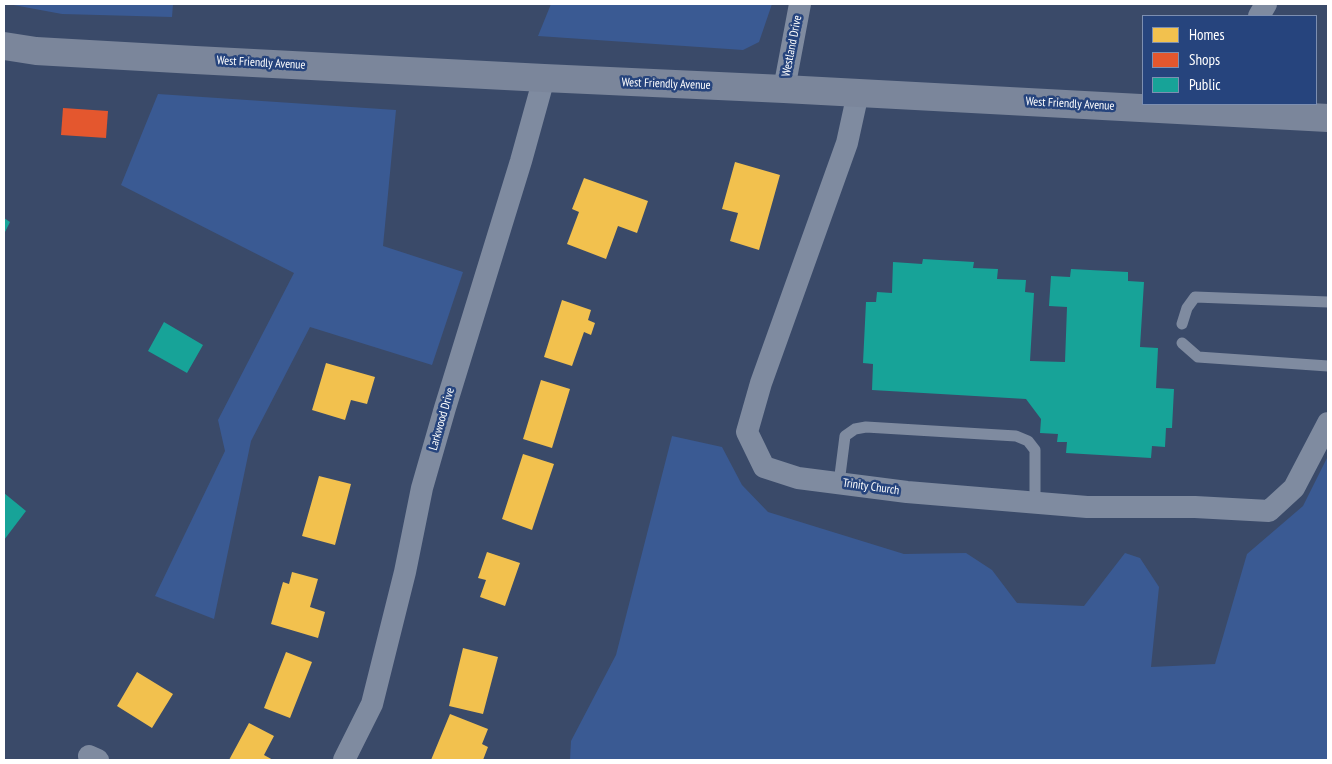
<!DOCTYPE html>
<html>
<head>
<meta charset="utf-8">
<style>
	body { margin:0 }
	#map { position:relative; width:1332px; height:764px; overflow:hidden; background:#3a4a69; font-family:"PT Sans Narrow",sans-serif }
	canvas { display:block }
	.frame { position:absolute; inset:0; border:5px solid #fff; pointer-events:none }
	.legend { position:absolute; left:1142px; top:15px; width:175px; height:90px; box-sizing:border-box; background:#26447d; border:1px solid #7d8fb1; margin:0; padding:6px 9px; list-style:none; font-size:15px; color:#fff }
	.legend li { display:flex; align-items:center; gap:10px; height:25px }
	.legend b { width:25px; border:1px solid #7d8fb1 }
</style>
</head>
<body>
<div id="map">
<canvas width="1332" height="764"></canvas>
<div class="frame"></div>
<ul class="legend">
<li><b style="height:14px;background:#f2c14e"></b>Homes</li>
<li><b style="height:14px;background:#e4572e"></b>Shops</li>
<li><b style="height:14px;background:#17a398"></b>Public</li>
</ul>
</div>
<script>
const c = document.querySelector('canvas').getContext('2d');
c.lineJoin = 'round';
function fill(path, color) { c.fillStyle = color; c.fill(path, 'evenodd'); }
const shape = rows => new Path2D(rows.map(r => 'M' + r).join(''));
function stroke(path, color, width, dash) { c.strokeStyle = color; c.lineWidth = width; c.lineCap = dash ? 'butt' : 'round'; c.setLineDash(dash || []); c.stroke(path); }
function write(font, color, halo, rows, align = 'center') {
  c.font = font + ' "PT Sans Narrow",sans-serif'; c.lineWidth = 5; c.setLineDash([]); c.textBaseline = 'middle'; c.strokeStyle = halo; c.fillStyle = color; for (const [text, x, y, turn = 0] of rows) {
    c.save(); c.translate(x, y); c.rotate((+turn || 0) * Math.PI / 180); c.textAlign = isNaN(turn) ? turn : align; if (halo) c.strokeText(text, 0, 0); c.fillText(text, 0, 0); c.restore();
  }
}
const green = shape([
	[8,4,173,4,172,17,62,14],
	[551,4,772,4,759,42,743,50,538,36],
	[158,94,396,110,383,246,463,272,432,365,310,327,251,441,214,619,155,596,225,451,218,420,294,273,121,185],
	[672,436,722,447,742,485,768,512,904,554,966,553,992,570,1017,603,1084,606,1125,553,1140,558,1159,587,1151,667,1215,664,1247,554,1303,506,1328,456,1328,760,570,760,571,741,616,655]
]);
const homes = shape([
	[735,162,780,175,759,250,730,241,738,213,722,209],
	[584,178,648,201,637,233,618,226,606,259,567,244,579,212,572,209],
	[562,300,591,310,588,320,595,323,591,335,584,332,572,366,544,357],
	[326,363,375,377,367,404,351,400,345,420,312,410],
	[541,380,570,389,552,448,523,439],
	[523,454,554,464,532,530,502,519],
	[319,476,351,484,335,545,302,536],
	[487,552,520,563,505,606,480,597,486,580,478,578],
	[292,572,318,579,310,607,325,612,318,638,271,624,283,582,289,584],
	[463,648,498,657,483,714,449,706],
	[286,652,312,662,290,718,264,708],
	[137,672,173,694,152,728,117,706],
	[450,714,488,729,482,744,488,747,483,760,431,760],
	[249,723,274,736,264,755,273,760,229,760]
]);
const shops = shape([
	[63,108,108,111,106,138,61,135]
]);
const public = shape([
	[4,218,10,222,4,234],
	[923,259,974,262,973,268,998,269,997,279,1026,280,1025,292,1034,293,1030,361,1065,362,1067,307,1049,306,1051,276,1070,277,1071,269,1128,272,1128,281,1144,282,1140,347,1158,348,1156,388,1174,389,1172,428,1166,428,1165,447,1152,446,1151,458,1066,453,1067,442,1057,442,1058,434,1040,433,1041,419,1026,399,872,390,873,364,863,363,866,302,876,302,877,292,892,293,893,262,922,264],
	[164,322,203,345,187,373,148,351],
	[4,493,26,511,4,540]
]);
const service = shape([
	[1182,324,1187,308,1195,297,1328,302],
	[1182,343,1198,357,1328,366],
	[839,483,845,436,855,429,866,427,1016,436,1028,441,1035,450,1035,502]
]);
const minor = shape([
	[1259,16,1266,4],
	[784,89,800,4],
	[858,93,847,143,761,383,747,432,764,467,798,478,907,492,1087,507,1195,507,1269,511,1294,488,1328,423],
	[89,756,98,760],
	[344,760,372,704,405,572,422,488,445,408,521,161,544,78]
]);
const secondary = shape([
	[4,46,36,51,195,60,544,78,784,89,1328,118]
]);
const streetNames = [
	["Westland Drive",792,46,-79],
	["West Friendly Avenue",261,63,3],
	["West Friendly Avenue",666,84,2],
	["West Friendly Avenue",1070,104,3],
	["Larkwood Drive",442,419,-74],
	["Trinity Church",871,487,8]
];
fill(green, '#3a5a93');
fill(homes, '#f2c14e');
fill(shops, '#e4572e');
fill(public, '#17a398');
stroke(service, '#7f8ba0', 11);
stroke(minor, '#7f8ba0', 22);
stroke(secondary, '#7b869b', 28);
write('12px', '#fff', '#26447d', streetNames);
</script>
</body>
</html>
